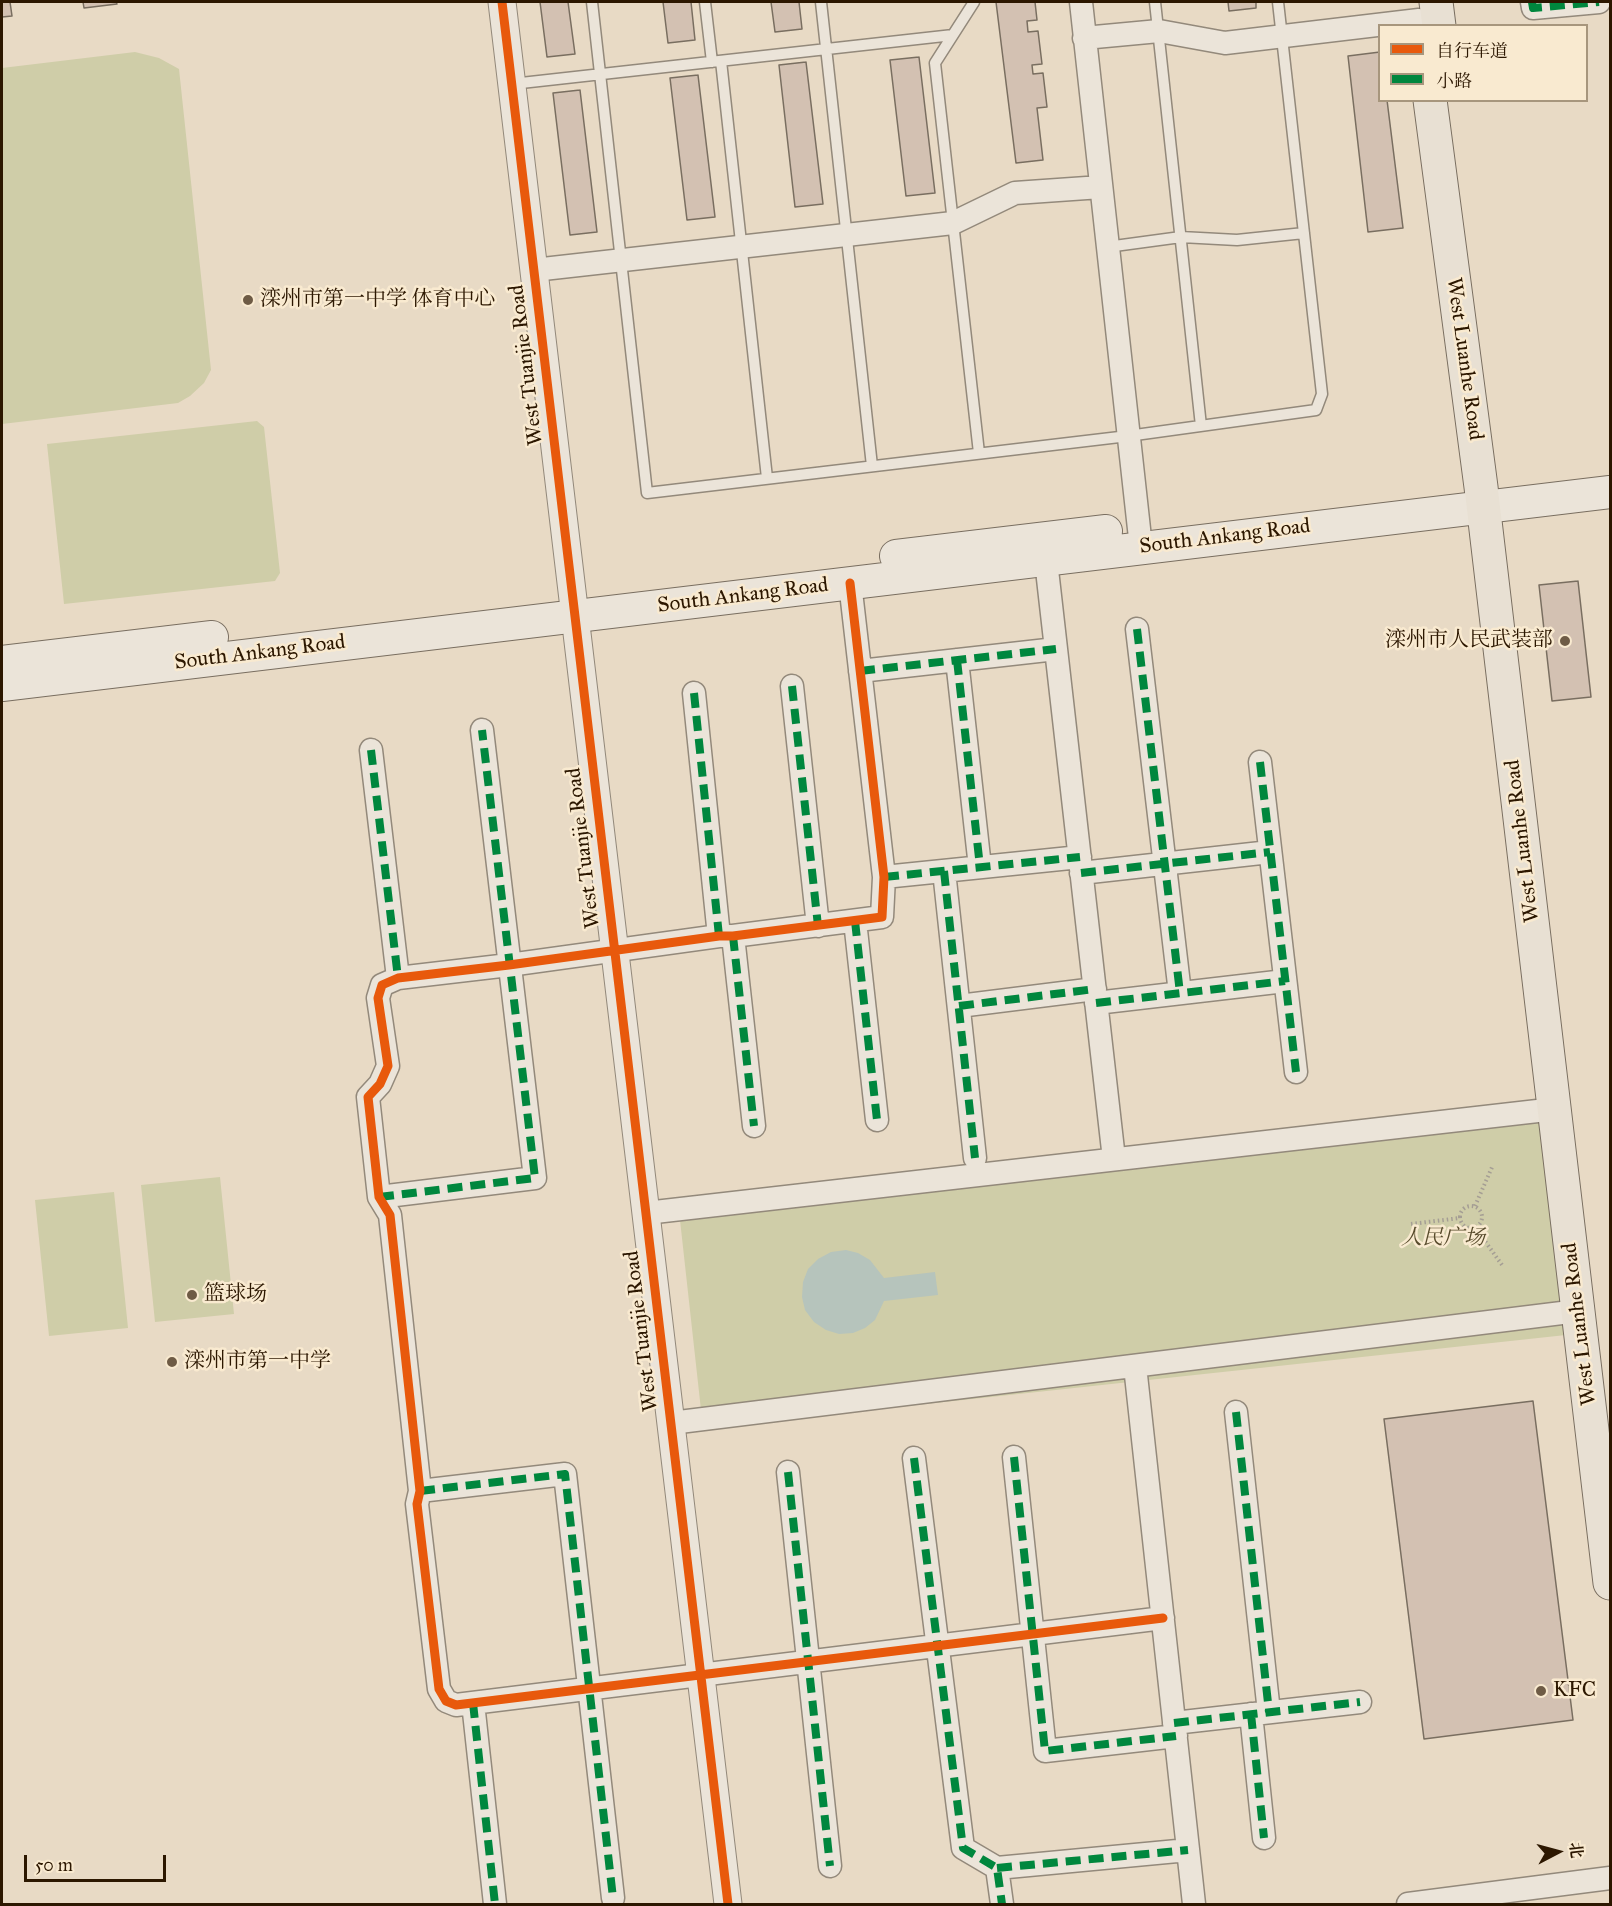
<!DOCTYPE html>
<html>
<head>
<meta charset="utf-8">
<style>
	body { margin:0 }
	#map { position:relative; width:1612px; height:1906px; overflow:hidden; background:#e8dac5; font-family:"IM FELL Great Primer","Noto Serif SC",serif }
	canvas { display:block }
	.frame { position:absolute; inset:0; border:3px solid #2c1700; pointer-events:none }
	.legend { position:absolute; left:1378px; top:24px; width:210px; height:78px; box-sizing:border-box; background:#f9ead0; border:2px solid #a7967d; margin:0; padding:8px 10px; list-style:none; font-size:18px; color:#2c1700 }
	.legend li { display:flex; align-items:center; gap:12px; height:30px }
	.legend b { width:30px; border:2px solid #a7967d }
	.north { position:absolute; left:1528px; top:1822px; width:60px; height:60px; -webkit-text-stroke:4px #f9ead0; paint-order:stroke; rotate:84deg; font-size:16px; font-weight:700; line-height:24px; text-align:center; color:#2c1700 }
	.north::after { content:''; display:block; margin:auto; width:21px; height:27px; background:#2c1700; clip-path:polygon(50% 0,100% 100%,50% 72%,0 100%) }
	.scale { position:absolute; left:24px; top:1855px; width:142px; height:27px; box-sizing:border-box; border:3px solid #2c1700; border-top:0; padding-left:8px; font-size:18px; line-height:21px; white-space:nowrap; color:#2c1700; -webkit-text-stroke:4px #f9ead0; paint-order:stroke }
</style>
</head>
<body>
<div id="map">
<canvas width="1612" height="1906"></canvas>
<div class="frame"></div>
<ul class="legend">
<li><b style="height:8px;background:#e8590c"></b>自行车道</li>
<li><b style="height:8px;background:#00873e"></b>小路</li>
</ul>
<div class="north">北</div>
<div class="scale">50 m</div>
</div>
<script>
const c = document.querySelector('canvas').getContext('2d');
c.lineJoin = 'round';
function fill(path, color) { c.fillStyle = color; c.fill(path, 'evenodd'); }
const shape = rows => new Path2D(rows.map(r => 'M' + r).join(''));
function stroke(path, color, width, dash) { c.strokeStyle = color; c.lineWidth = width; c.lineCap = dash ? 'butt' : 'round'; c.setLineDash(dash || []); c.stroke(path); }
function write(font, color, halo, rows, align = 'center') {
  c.font = font + ' "IM FELL Great Primer","Noto Serif SC",serif'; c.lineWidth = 5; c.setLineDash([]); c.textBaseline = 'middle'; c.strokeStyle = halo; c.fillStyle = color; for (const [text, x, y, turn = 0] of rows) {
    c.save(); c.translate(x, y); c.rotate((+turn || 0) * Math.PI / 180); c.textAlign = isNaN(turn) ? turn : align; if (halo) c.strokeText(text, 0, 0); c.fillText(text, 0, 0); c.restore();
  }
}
const green = shape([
	[135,52,159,58,179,69,211,370,204,383,190,396,178,403,2,424,2,68],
	[257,421,264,427,280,573,275,581,64,604,47,444],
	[1541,1118,1566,1335,703,1428,680,1220],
	[220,1177,234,1314,155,1322,141,1185],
	[114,1192,128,1328,49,1336,35,1200]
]);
const water = shape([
	[846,1250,858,1253,870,1260,884,1278,935,1272,938,1295,884,1301,875,1320,865,1328,853,1333,839,1334,826,1330,814,1322,805,1310,802,1297,803,1282,808,1269,818,1259,831,1252]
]);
const building = shape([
	[2,2,10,2,12,16,2,17,2,2],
	[83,2,116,2,117,4,84,8,83,2],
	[540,2,568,2,575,54,547,57,540,2],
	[663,2,691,2,695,40,668,43,663,2],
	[771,2,799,2,802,29,775,32,771,2],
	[996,2,1035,2,1037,20,1027,21,1028,32,1038,31,1042,64,1032,65,1033,74,1043,73,1047,107,1037,108,1043,160,1016,163,996,2],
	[1228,2,1256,2,1256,8,1229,11,1228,2],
	[1380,52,1380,100,1387,100,1403,228,1368,232,1348,56,1380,52],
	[919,57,935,193,906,196,890,60,919,57],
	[806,62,823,204,795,207,779,65,806,62],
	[698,75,715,217,687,220,670,78,698,75],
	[580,90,597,232,570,235,553,93,580,90],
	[1578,581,1591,697,1552,701,1539,585,1578,581],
	[1533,1401,1573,1720,1424,1739,1384,1419,1533,1401]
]);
const path = shape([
	[1475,1206,1493,1165],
	'1460 1217a11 11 0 1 1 22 0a11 11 0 1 1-22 0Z',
	[1411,1224,1460,1218],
	[1475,1227,1502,1265]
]);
const service = shape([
	[592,2,647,493,1128,436,1316,410,1322,394,1278,2],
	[705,2,712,62],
	[821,2,872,466],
	[974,2,935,63,979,453],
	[1155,2,1201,426],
	[721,61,767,478],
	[512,84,953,35],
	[1107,247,1181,237,1237,240,1304,233]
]);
const minor = shape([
	[1081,2,1141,547],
	[1532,2,1533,8,1599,2],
	[1084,38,1159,31,1225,43,1419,20],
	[534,270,953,223,1015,193,1101,187],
	[1046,561,1114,1159],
	[850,583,884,877,882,917,733,936,719,936,509,965,398,978,382,985,378,998,388,1066,380,1084,368,1097,379,1197,390,1215,420,1491,417,1504,439,1689,446,1701,456,1705,1163,1618],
	[1137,629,1180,993],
	[957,660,980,867],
	[860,671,1056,649],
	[792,686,818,926],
	[694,693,719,936],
	[371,750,398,978],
	[1260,762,1296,1072],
	[944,871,975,1158],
	[1081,873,1270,852],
	[884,877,1080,857],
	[855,921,877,1120],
	[733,936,754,1126],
	[1096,1003,1285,981],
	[959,1006,1095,989],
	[379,1197,535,1178,482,730],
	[646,1213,1555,1109],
	[1135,1366,1194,1904],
	[1236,1412,1269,1712],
	[671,1423,1578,1311],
	[1014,1457,1045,1751,1176,1736],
	[914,1458,963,1848,997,1868,1002,1904],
	[788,1472,830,1866],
	[420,1491,565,1474,613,1898],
	[473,1703,495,1904],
	[1251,1714,1264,1838],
	[1174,1723,1360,1702],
	[997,1868,1188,1850],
	[1408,1904,1610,1878]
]);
const tertiary = shape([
	[502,2,728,1904]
]);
const secondary = shape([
	[896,556,1106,531],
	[2,662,212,637],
	[2,685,1610,492]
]);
const primary = shape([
	[1436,2,1439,26],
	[1430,100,1481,487,1610,1583]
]);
const quiet = shape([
	[1532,2,1533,8,1599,2],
	[1137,629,1180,993],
	[957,660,980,867],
	[860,671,1056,649],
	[792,686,818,926],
	[694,693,719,936],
	[371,750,398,978],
	[1260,762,1296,1072],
	[944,871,975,1158],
	[1081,873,1270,852],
	[884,877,1080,857],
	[855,921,877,1120],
	[733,936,754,1126],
	[1096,1003,1285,981],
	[959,1006,1095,989],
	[379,1197,535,1178,482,730],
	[1236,1412,1269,1712],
	[1014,1457,1045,1751,1176,1736],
	[914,1458,963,1848,997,1868,1002,1904],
	[788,1472,830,1866],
	[420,1491,565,1474,613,1898],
	[473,1703,495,1904],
	[1251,1714,1264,1838],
	[1174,1723,1360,1702],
	[997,1868,1188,1850]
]);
const cycleway = shape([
	[502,2,728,1904],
	[850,583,884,877,882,917,733,936,719,936,509,965,398,978,382,985,378,998,388,1066,380,1084,368,1097,379,1197,390,1215,420,1491,417,1504,439,1689,446,1701,456,1705,1163,1618]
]);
const markers = [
	[248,300,6,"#6e5b45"],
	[1565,641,6,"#6e5b45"],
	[192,1295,6,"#6e5b45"],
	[172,1362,6,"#6e5b45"],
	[1541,1691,6,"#6e5b45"]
];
const poiNames = [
	["滦州市第一中学 体育中心",260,300],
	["滦州市人民武装部",1553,641,"right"],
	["篮球场",204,1295],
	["滦州市第一中学",184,1362],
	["KFC",1553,1691]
];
const streetNames = [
	["West Luanhe Road",1464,359,82],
	["West Tuanjie Road",527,365,-97],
	["South Ankang Road",1225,537,-7],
	["South Ankang Road",743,596,-7],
	["South Ankang Road",260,653,-7],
	["West Luanhe Road",1523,841,-97],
	["West Tuanjie Road",584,848,-97],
	["West Luanhe Road",1580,1324,-97],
	["West Tuanjie Road",642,1331,-97]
];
const parkNames = [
	["人民广场",1443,1239]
];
fill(green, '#cfcda8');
fill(water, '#b6c4bc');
fill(building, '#d3c1b2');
stroke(building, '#796e60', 1.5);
stroke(service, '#93897b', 13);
stroke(minor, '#93897b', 25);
stroke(tertiary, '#93897b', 29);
stroke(secondary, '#796e60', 34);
stroke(primary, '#796e60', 35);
stroke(path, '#a59e94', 4, [1.5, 3]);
stroke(service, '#ebe4d9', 10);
stroke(minor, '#ebe4d9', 22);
stroke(tertiary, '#ebe4d9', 27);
stroke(secondary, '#ebe4d9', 32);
stroke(primary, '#e8e0d3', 33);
stroke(quiet, '#00873e', 8, [15, 8]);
stroke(cycleway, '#e8590c', 9);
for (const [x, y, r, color] of markers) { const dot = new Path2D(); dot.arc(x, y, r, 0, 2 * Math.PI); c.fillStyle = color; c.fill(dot); stroke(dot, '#f9ead0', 2); }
write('21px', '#2c1700', '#f9ead0', poiNames, 'left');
write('21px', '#2c1700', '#f9ead0', streetNames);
write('italic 21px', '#574a2b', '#f9ead0', parkNames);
</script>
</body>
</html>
